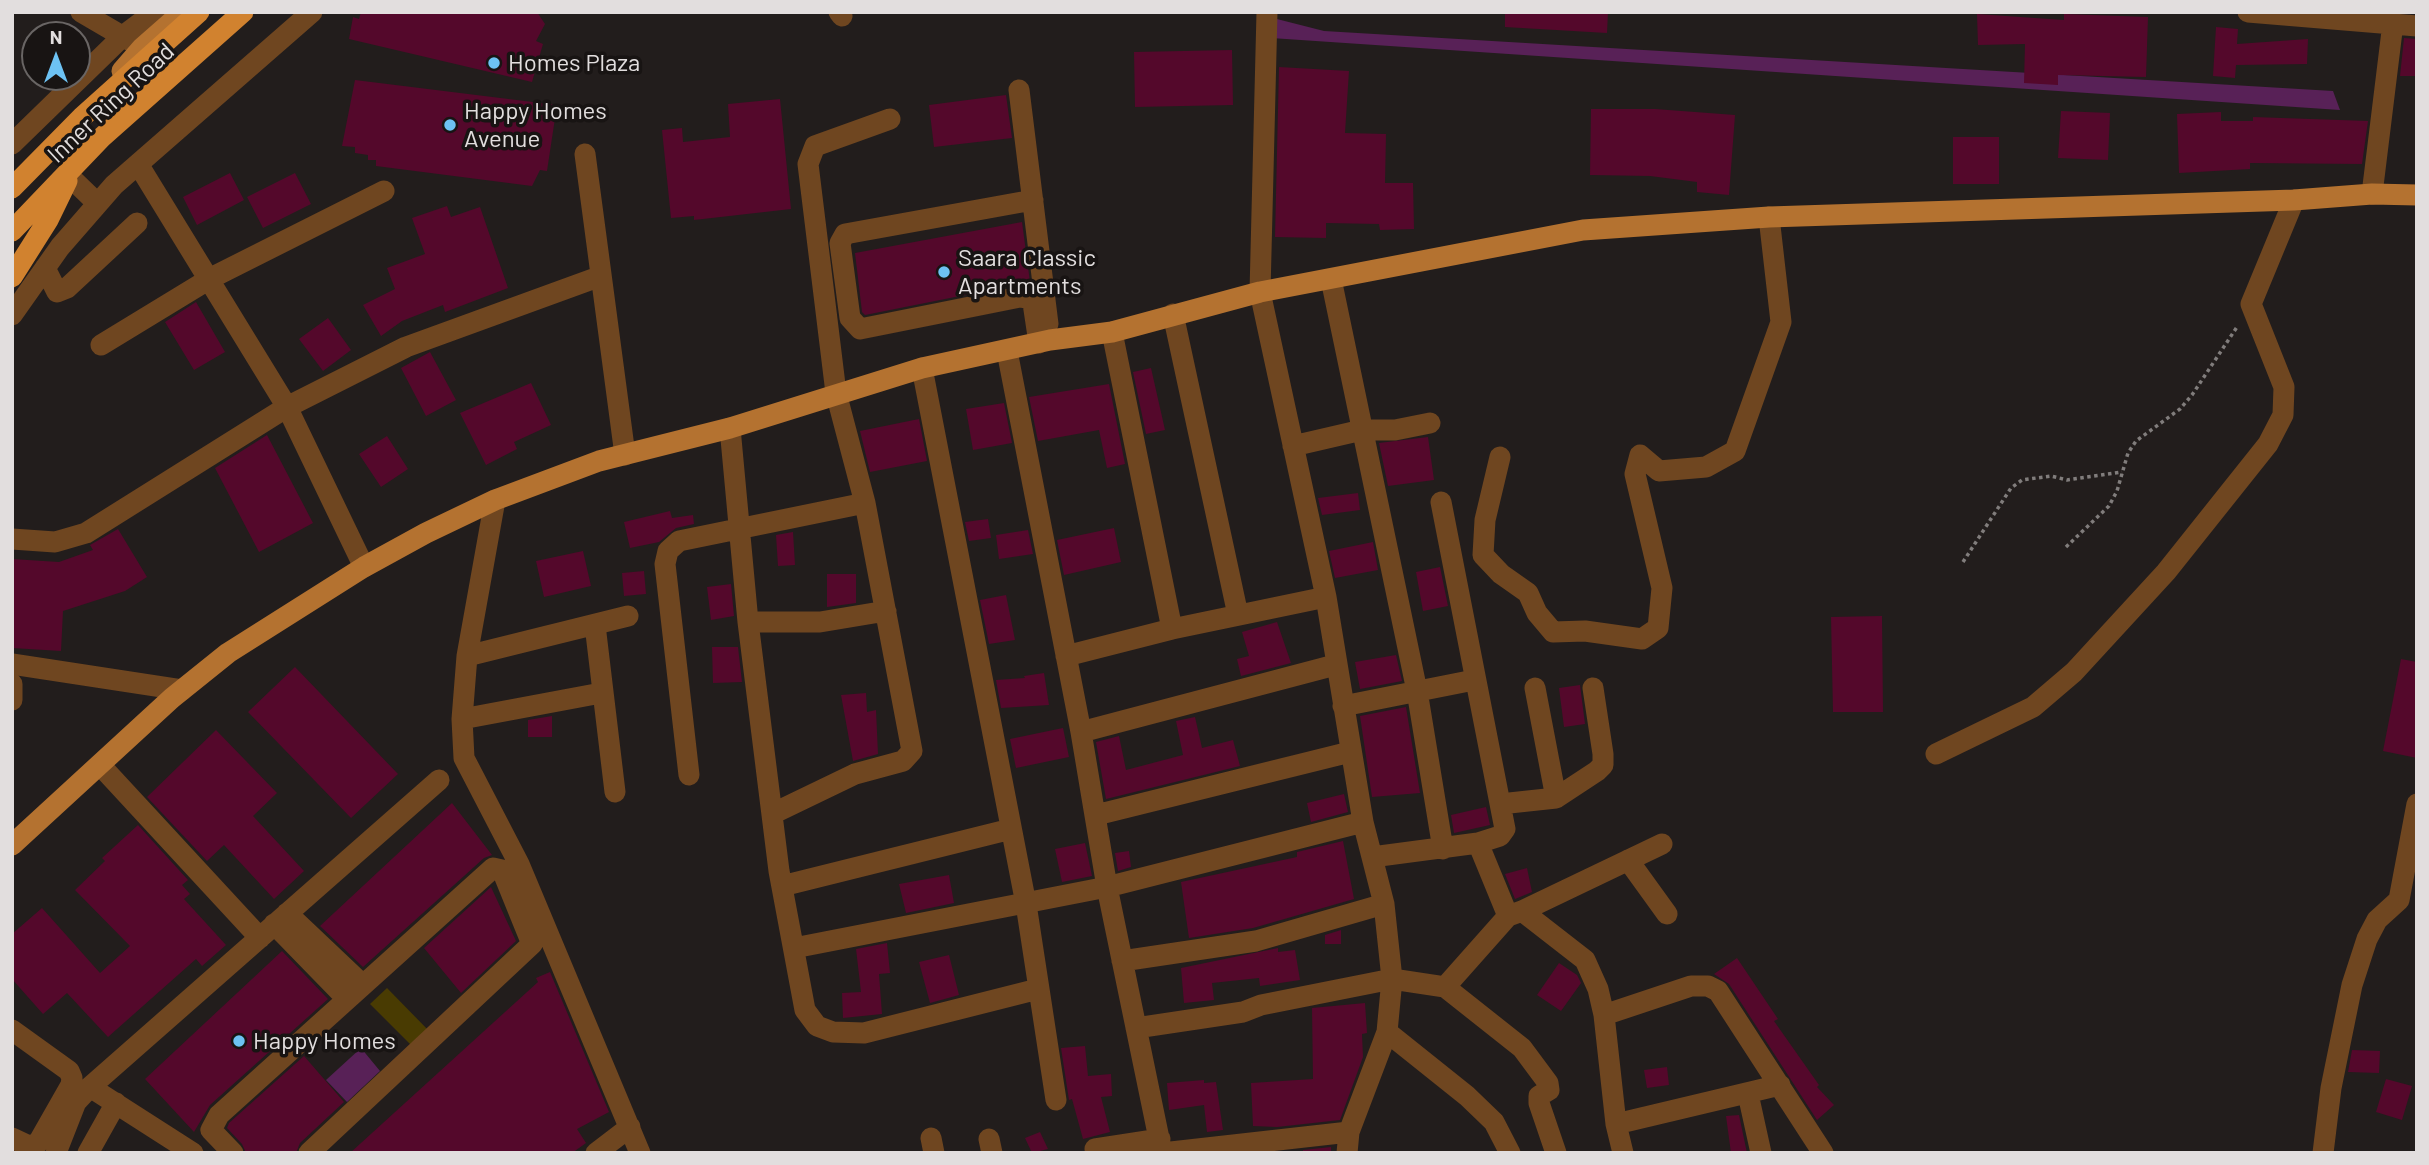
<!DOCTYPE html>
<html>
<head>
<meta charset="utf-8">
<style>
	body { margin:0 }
	#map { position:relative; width:2429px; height:1165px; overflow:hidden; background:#221d1c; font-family:Barlow,sans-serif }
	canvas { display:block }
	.frame { position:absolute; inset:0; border:14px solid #e2dede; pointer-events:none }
	.north { position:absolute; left:21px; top:21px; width:70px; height:70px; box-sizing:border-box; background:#181413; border:2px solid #696564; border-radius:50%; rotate:0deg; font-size:19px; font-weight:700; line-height:28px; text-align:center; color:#e2dede }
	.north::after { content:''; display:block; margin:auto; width:24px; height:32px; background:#6dc2f3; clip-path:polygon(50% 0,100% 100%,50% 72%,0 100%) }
</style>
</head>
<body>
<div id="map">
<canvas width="2429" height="1165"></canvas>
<div class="frame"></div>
<div class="north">N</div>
</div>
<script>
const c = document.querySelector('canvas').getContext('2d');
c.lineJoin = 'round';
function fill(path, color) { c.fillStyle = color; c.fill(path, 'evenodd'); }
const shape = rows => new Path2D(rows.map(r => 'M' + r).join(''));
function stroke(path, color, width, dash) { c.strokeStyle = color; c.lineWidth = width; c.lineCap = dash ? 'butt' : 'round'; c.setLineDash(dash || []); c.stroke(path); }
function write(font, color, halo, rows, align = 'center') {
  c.font = font + ' Barlow,sans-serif'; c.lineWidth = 7; c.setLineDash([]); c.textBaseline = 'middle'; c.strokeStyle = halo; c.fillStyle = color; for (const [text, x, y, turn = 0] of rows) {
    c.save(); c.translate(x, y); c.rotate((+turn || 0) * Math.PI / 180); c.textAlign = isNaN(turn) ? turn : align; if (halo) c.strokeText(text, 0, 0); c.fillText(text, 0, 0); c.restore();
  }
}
const green = shape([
	[387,988,432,1034,415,1049,370,1004]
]);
const water = shape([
	[1269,17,1324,31,2333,91,2340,110,1271,38],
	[361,1048,380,1071,347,1102,326,1080]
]);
const building = shape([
	[361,12,537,12,545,24,536,41,543,44,532,82,349,39,353,17,359,19],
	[1505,12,1608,12,1607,33,1505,27],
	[1977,14,2064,20,2064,14,2148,17,2146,77,2058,75,2058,85,2024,83,2025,44,1978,45],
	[2216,27,2238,29,2237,44,2308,39,2307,64,2236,65,2235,78,2213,76],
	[2404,38,2417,39,2417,76,2400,76],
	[1232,50,1233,105,1135,107,1134,52],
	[1279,67,1349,71,1345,133,1386,134,1385,183,1413,183,1414,229,1380,230,1379,224,1326,223,1326,238,1275,237],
	[355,80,557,105,547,171,540,170,532,186,376,166,376,160,368,160,368,155,355,153,355,147,342,146],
	[1006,95,1012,138,934,147,929,105],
	[780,99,791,209,694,220,694,216,671,218,662,130,682,128,683,142,730,137,728,104],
	[1591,109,1655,109,1735,115,1729,195,1697,192,1697,182,1650,176,1590,175],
	[2061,111,2110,113,2108,160,2058,158],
	[2221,112,2221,121,2253,121,2253,117,2368,121,2362,164,2250,163,2250,169,2179,173,2177,114],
	[1953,137,1999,137,1999,184,1953,184],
	[230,173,244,200,197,225,183,197],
	[295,173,311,204,263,228,247,197],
	[447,206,451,217,480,207,508,288,445,312,443,305,402,321,381,336,363,305,395,289,387,268,425,254,412,218],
	[1022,222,1030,282,865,315,862,312,855,253],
	[196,302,225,352,194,370,165,322],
	[328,318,351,350,323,371,299,339],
	[430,352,456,400,426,416,401,368],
	[1151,368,1165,430,1146,434,1133,372],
	[531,383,551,425,514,442,517,449,486,465,460,413],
	[1109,384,1125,464,1107,468,1099,430,1038,441,1029,397],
	[1004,403,1012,443,973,450,966,409],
	[919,419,927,461,870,472,860,431],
	[267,435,313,523,259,552,215,468],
	[387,436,408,469,381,487,359,454],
	[1428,437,1434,480,1388,486,1379,443],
	[1358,493,1360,510,1322,515,1318,498],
	[670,511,672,518,693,515,694,524,676,528,659,542,630,548,624,522],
	[988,519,991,538,969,541,965,522],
	[1114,528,1121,562,1064,575,1057,540],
	[118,529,147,577,125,591,63,611,61,651,12,648,12,559,59,562,93,550,90,545],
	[1028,530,1033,554,999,559,996,535],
	[793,532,795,565,778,566,776,535],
	[1373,542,1378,570,1335,578,1329,551],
	[583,551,591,586,544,597,536,561],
	[1440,567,1448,606,1423,611,1416,572],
	[644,571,646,594,624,596,622,573],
	[827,574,856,574,856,603,827,607],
	[731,584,734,616,711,620,707,587],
	[1006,595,1015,640,989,644,980,600],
	[1882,616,1883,712,1833,712,1831,617],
	[1277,622,1291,663,1241,676,1237,659,1249,656,1242,632],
	[712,647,738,647,742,682,713,683],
	[1396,655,1402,681,1360,689,1355,662],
	[2401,659,2417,662,2417,758,2383,751],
	[295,667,398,774,351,818,248,712],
	[1044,673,1049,705,1001,708,996,680,1025,678,1024,676],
	[1580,685,1585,724,1564,727,1559,688],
	[866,693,867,712,876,710,878,754,853,761,841,695],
	[1406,707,1420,793,1372,797,1360,716],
	[552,716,552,737,528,737,528,720],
	[1195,717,1202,748,1233,740,1240,766,1106,799,1096,742,1119,736,1126,770,1183,755,1176,721],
	[1063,728,1069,757,1016,768,1010,739],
	[216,730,277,793,253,816,304,871,274,899,224,845,207,861,147,797],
	[1344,794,1348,812,1311,822,1307,803],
	[452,803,492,855,484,858,363,967,320,926],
	[1486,807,1490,825,1454,833,1451,815],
	[138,825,188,880,182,885,190,894,184,899,226,945,202,966,196,959,108,1037,67,993,43,1014,12,979,12,934,42,908,100,973,130,946,75,890,105,861,102,858],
	[1343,841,1354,899,1253,928,1189,938,1181,882,1297,857,1297,852],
	[1085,843,1092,876,1062,882,1055,849],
	[1129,851,1131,867,1118,871,1115,853],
	[1527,868,1532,892,1515,899,1505,874],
	[949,875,954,903,906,913,899,884],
	[491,887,516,941,461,993,424,948],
	[1341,930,1341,944,1325,944,1325,935],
	[887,943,890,973,879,974,882,1014,843,1018,842,993,861,992,856,949],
	[1278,948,1278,952,1295,950,1300,980,1260,986,1259,978,1212,983,1214,1000,1184,1003,1181,968],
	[282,951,328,999,210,1105,194,1132,145,1079],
	[949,955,959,995,930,1003,919,962],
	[1737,958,1778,1019,1774,1021,1819,1085,1817,1087,1834,1105,1817,1120,1729,984,1714,974],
	[1559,963,1577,975,1581,983,1561,1011,1537,995],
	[550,972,609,1112,577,1129,586,1143,572,1153,350,1153,538,982,536,978],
	[1365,1003,1367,1033,1362,1034,1363,1057,1340,1120,1277,1127,1253,1126,1251,1083,1313,1079,1312,1008],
	[1085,1046,1088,1076,1111,1074,1112,1096,1101,1097,1110,1132,1083,1139,1072,1099,1069,1100,1061,1048],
	[2352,1050,2380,1051,2379,1073,2348,1072],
	[304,1056,344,1102,300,1143,296,1153,246,1153,242,1144,227,1128,229,1123],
	[1667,1067,1669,1085,1647,1088,1644,1070],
	[2386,1079,2412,1086,2402,1120,2376,1112],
	[1204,1080,1204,1083,1216,1082,1223,1130,1207,1132,1204,1105,1169,1110,1167,1083],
	[1739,1115,1747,1153,1731,1153,1726,1116],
	[1040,1132,1048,1149,1032,1153,1025,1138],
	[1331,1147,1331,1153,1303,1153,1303,1150]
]);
const path = shape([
	[2066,547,2109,506,2117,491,2128,453,2136,441,2180,409,2192,395,2237,327],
	[1963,562,2011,488,2022,480,2051,476,2067,480,2122,472]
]);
const minor = shape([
	[81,12,134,43],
	[839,12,842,16],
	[1267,12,1260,292,1326,597,1363,822,1384,904,1392,979,1387,1032,1349,1132,1347,1153],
	[2248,12,2417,26],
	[1019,90,1048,324],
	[12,144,123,36,155,12],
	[585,154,625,455],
	[138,164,287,407,364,567],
	[69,176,97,203],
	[2372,194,2393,23],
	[1033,200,845,234,840,243,850,318,860,329,1020,297,1028,298,1033,303,1039,343],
	[45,268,57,292,67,288,137,223],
	[1331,279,1417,691,1443,849],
	[1173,314,1238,615],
	[12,315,60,247,114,185,312,12],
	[1112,332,1172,629],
	[101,345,211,278,384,191],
	[1007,351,1081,732,1107,887,1162,1153],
	[922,368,1026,904,1056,1100],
	[730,428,748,622,779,871,805,1010,817,1026,833,1032,864,1033,1038,989],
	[1293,446,1362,430,1395,430,1430,423],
	[1500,457,1485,520,1483,555,1501,574,1528,593,1537,613,1553,632,1585,631,1642,639,1658,628,1662,588,1635,474,1640,455,1659,471,1706,467,1735,451,1781,322,1769,217],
	[495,500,467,656,462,719,464,758,519,864,640,1153],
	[12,539,55,542,86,533,287,407,406,347,601,276],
	[748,622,820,622,886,611],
	[595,625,615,792],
	[467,656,628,616],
	[1066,656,1172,629,1326,597],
	[12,664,182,690],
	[12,684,12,700],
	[1535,688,1556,798],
	[1343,706,1474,680],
	[462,719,601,693],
	[1081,732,1335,665],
	[1936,754,2033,707,2074,672,2166,572,2268,444,2283,415,2284,387,2251,304,2294,200],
	[101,766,260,938],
	[689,775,665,564,668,551,679,541,865,503],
	[1500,804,1556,798,1597,771,1603,765,1603,754,1593,688],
	[772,814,855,774,903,761,912,751,865,503,836,393,808,164,815,146,890,119],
	[1096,815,1350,752],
	[1478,843,1508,916,1522,911,1585,960,1598,989,1604,1015,1616,1124,1623,1153],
	[1372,857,1478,843,1500,836,1505,829,1441,502],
	[1628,860,1667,914],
	[782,886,1011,829],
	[1522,911,1662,844],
	[287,913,363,985],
	[274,924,347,999],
	[794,948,1107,887,1363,822],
	[1122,961,1256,941,1384,904],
	[1445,987,1522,1048,1548,1083,1549,1090,1539,1096,1539,1103,1556,1153],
	[1604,1015,1691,986,1708,986,1718,991,1823,1153],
	[1136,1028,1243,1012,1261,1005,1392,979,1445,987,1508,916],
	[12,1030,69,1071,72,1078,71,1085,38,1143,29,1146,12,1138],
	[1387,1032,1467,1096,1494,1122,1510,1153],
	[90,1087,193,1153],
	[1748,1094,1761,1153],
	[1616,1124,1780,1085],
	[931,1138,934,1153],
	[989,1139,992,1153],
	[1095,1149,1160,1139],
	[56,1153,76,1102,90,1087,439,780],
	[88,1153,116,1103],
	[233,1153,211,1130,219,1115,493,868,502,870,532,944,309,1153],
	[596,1153,630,1127],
	[1162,1153,1349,1132],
	[2323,1153,2331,1088,2352,985,2367,939,2377,920,2399,900,2417,804]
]);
const major = shape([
	[122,71,142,48,183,12],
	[12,845,172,698,228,653,364,567,426,533,495,500,599,461,730,428,922,368,1050,340,1112,332,1260,292,1583,230,1769,217,2294,200,2372,194,2417,195]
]);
const highway = shape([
	[12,188,82,117,199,12],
	[12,231,101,138,243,12],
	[12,277,48,220,67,181]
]);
const markers = [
	[494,63,7,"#6dc2f3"],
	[450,125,7,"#6dc2f3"],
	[944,272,7,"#6dc2f3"],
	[239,1041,7,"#6dc2f3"]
];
const poiNames = [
	["Homes Plaza",508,63],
	["Happy Homes",464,111],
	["Avenue",464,139],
	["Saara Classic",958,258],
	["Apartments",958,286],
	["Happy Homes",253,1041]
];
const streetNames = [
	["Inner Ring Road",111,103,-43]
];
fill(green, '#493b02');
fill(water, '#582157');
fill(building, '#54082b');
stroke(path, '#817d7c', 3.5, [3.5, 3.5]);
stroke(minor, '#6f4620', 21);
stroke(major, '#b47230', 21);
stroke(highway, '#d1822f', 21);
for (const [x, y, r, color] of markers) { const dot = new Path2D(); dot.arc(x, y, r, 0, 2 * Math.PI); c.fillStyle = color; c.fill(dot); stroke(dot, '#181413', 2.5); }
write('24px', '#e2dede', '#181413', poiNames, 'left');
write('24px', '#e2dede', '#181413', streetNames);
</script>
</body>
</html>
